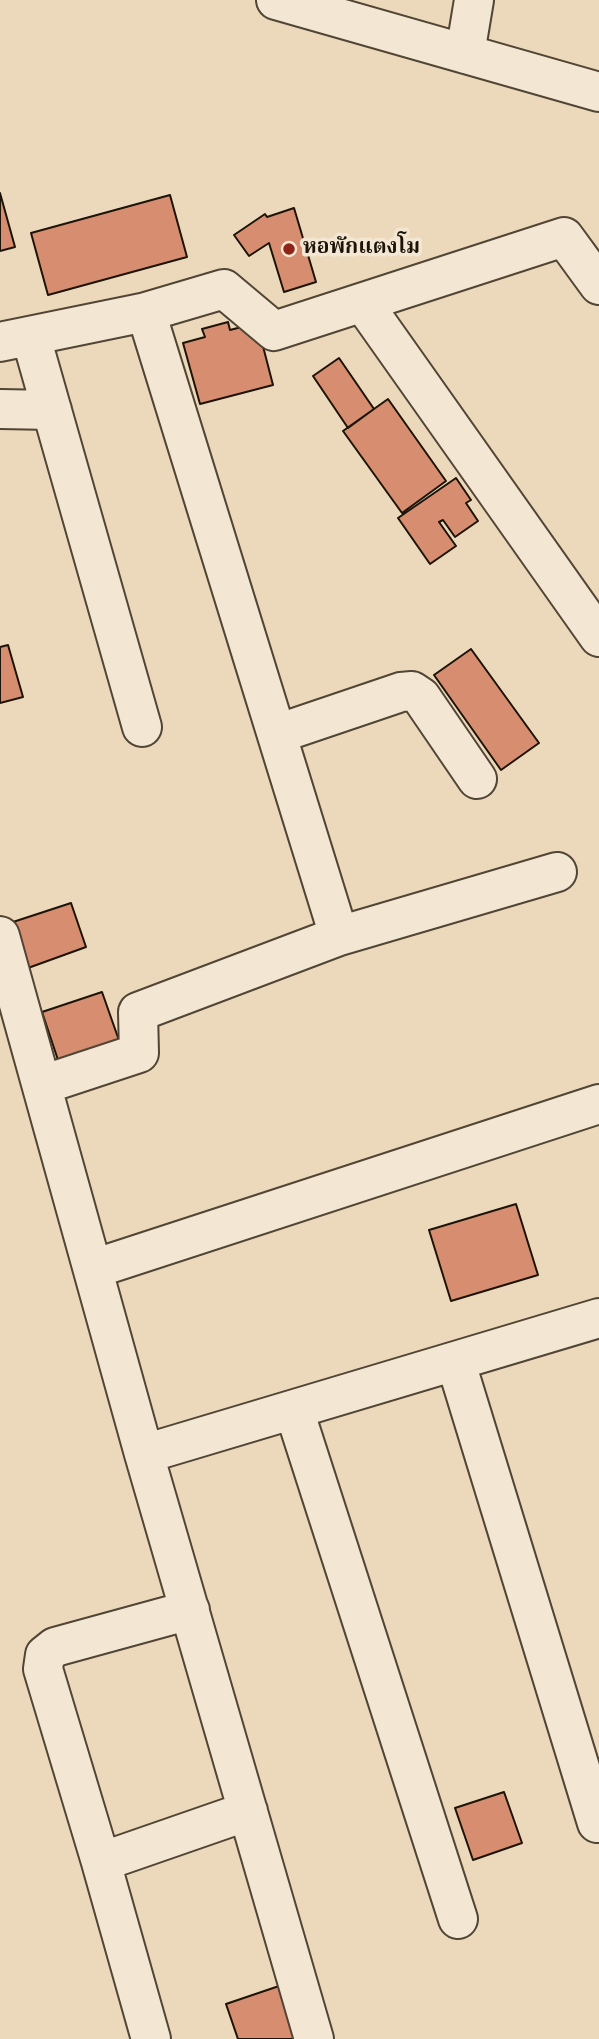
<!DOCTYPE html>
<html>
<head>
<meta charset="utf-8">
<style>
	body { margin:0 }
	canvas { display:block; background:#ecd8ba }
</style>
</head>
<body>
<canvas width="599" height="2039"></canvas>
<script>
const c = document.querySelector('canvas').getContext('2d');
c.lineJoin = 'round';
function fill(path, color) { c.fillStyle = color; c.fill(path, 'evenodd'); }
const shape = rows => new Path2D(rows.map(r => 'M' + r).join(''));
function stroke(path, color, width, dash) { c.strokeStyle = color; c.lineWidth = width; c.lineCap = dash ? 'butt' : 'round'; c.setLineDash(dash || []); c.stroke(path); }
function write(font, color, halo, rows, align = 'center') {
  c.font = font + ' Vollkorn,"Noto Serif Thai",serif'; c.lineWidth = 7; c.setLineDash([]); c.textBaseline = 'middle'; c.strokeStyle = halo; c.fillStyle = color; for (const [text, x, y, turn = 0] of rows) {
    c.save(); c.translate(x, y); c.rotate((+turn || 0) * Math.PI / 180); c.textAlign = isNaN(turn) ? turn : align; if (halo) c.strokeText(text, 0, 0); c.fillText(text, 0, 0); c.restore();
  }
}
const building = shape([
	[0,193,15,247,0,251,0,193],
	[170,195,187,257,48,295,31,233,170,195],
	[294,208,316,282,284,292,269,243,249,256,234,235,265,214,267,217,294,208],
	[228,322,230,330,257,323,273,385,200,404,183,343,205,337,202,329,228,322],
	[339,358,374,409,348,428,313,376,339,358],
	[388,399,446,481,402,513,343,431,388,399],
	[456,478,471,500,466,503,478,521,455,537,443,520,439,522,456,546,430,564,398,518,456,478],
	[8,645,23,697,0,703,0,647,8,645],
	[471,649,539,743,501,770,434,675,471,649],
	[71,903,86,947,28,968,13,922,71,903],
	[102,992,121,1046,60,1066,42,1012,102,992],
	[516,1204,538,1275,451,1301,429,1230,516,1204],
	[504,1792,522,1843,473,1860,455,1808,504,1792],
	[282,1985,301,2039,238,2039,226,2004,282,1985]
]);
const minor = shape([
	[276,0,599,92],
	[465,54,474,0],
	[363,303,599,637],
	[146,312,224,289,274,331,564,237,599,285],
	[31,337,142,727],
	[0,342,146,312,339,936],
	[0,409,52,410],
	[277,734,401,692,412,691,421,697,477,779],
	[0,936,144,1454,314,2039],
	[42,1085,139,1053,138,1012,339,936,557,872],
	[93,1269,599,1104],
	[456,1363,597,1823],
	[294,1410,458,1919],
	[144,1454,599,1318],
	[101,1862,43,1669,45,1655,55,1647,190,1610],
	[151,2039,101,1862,248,1811]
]);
const markers = [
	[289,249,7,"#8f2418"]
];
const poiNames = [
	["หอพักแตงโม",303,249]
];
fill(building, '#d78e70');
stroke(building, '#1d1409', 2);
stroke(minor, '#514535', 42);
stroke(minor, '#f3e6d2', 38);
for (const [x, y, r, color] of markers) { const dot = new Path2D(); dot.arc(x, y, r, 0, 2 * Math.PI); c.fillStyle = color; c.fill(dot); stroke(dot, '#f3e6d2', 2.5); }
write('bold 21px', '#1d1409', '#f3e6d2', poiNames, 'left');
</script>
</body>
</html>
